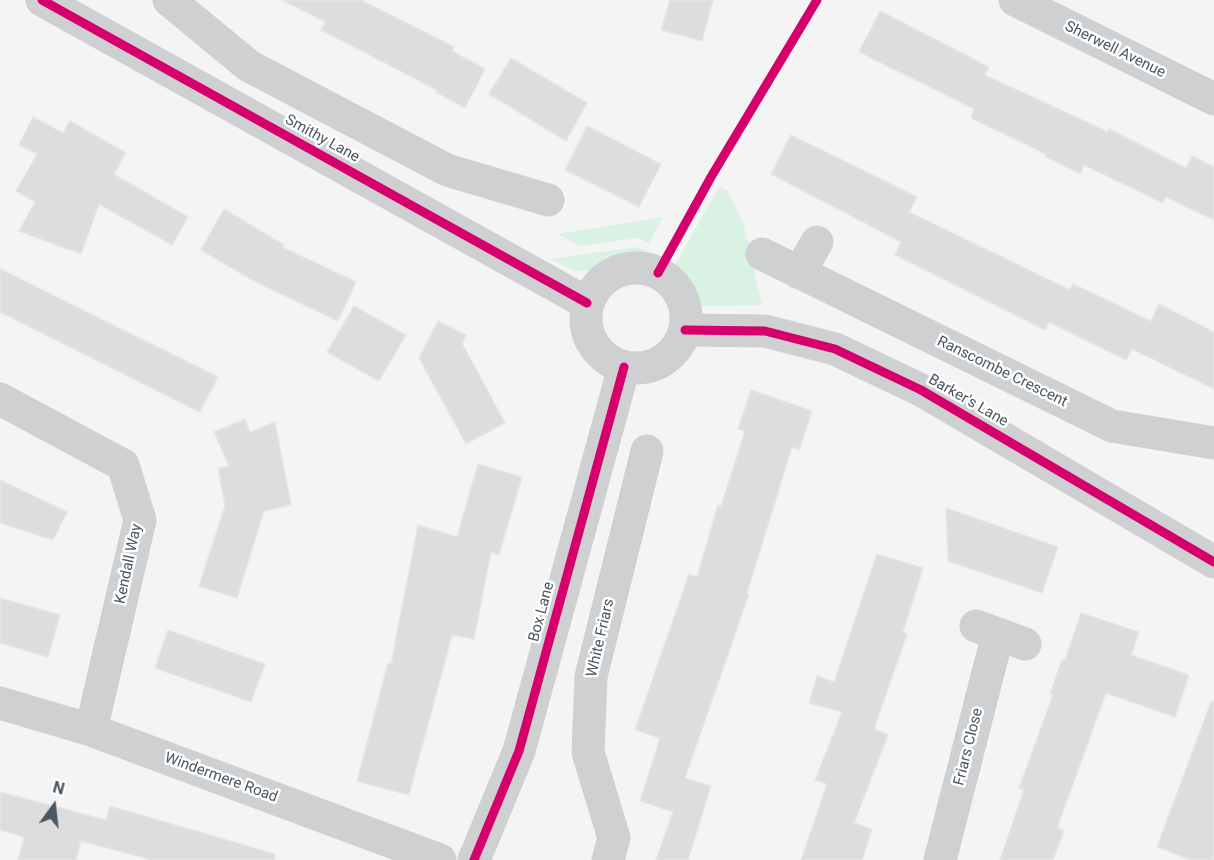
<!DOCTYPE html>
<html>
<head>
<meta charset="utf-8">
<style>
	body { margin:0 }
	#map { position:relative; width:1214px; height:860px; overflow:hidden; background:#f4f4f4; font-family:Roboto,sans-serif }
	canvas { display:block }
	.north { position:absolute; left:24px; top:776px; width:60px; height:60px; -webkit-text-stroke:4px #fff; paint-order:stroke; rotate:15deg; font-size:16px; font-weight:700; line-height:24px; text-align:center; color:#4a5661 }
	.north::after { content:''; display:block; margin:auto; width:21px; height:27px; background:#4a5661; clip-path:polygon(50% 0,100% 100%,50% 72%,0 100%) }
</style>
</head>
<body>
<div id="map">
<canvas width="1214" height="860"></canvas>
<div class="north">N</div>
</div>
<script>
const c = document.querySelector('canvas').getContext('2d');
c.lineJoin = 'round';
function fill(path, color) { c.fillStyle = color; c.fill(path, 'evenodd'); }
const shape = rows => new Path2D(rows.map(r => 'M' + r).join(''));
function stroke(path, color, width, dash) { c.strokeStyle = color; c.lineWidth = width; c.lineCap = dash ? 'butt' : 'round'; c.setLineDash(dash || []); c.stroke(path); }
function write(font, color, halo, rows, align = 'center') {
  c.font = font + ' Roboto,sans-serif'; c.lineWidth = 5; c.setLineDash([]); c.textBaseline = 'middle'; c.strokeStyle = halo; c.fillStyle = color; for (const [text, x, y, turn = 0] of rows) {
    c.save(); c.translate(x, y); c.rotate((+turn || 0) * Math.PI / 180); c.textAlign = isNaN(turn) ? turn : align; if (halo) c.strokeText(text, 0, 0); c.fillText(text, 0, 0); c.restore();
  }
}
const green = shape([
	[719,187,728,191,744,226,762,305,696,306,692,287,672,270],
	[663,217,649,243,638,238,579,246,558,234],
	[636,247,657,256,651,264,632,262,605,270,575,271,550,259]
]);
const building = shape([
	[282,0,361,0,454,47,452,51,485,69,465,108,436,92,437,90,321,30,326,22,282,0],
	[670,0,713,0,702,41,661,30,670,0],
	[880,11,989,67,985,75,1108,132,1109,129,1186,168,1192,156,1214,167,1214,220,1166,197,1163,203,1084,165,1080,174,1045,156,1046,154,971,118,974,109,859,52,880,11],
	[511,58,587,103,566,141,489,94,511,58],
	[33,117,63,133,70,121,126,153,114,174,188,217,172,245,99,204,81,254,19,231,35,202,16,191,37,154,19,145,33,117],
	[587,126,661,164,639,207,565,170,587,126],
	[791,135,917,197,909,212,1070,290,1073,284,1151,321,1159,304,1214,332,1214,389,1132,349,1126,360,1049,322,1045,330,895,255,901,242,771,174,791,135],
	[224,209,284,245,282,247,356,282,338,321,254,281,201,250,224,209],
	[0,269,218,377,200,412,0,312,0,269],
	[354,306,406,335,379,381,327,352,354,306],
	[438,321,466,335,462,343,505,423,466,444,419,358,438,321],
	[751,390,812,411,799,450,792,447,747,593,749,594,685,778,711,786,688,860,656,860,673,812,640,801,660,738,635,730,689,574,697,577,718,505,721,506,745,431,738,429,751,390],
	[245,419,250,432,275,422,291,505,264,511,237,598,199,586,225,506,218,468,229,466,214,432,245,419],
	[478,464,522,477,499,555,491,552,474,639,452,635,409,795,357,781,388,663,391,664,418,525,457,537,478,464],
	[0,480,67,512,53,540,0,523,0,480],
	[946,508,1058,547,1042,593,948,561,946,508],
	[877,554,923,568,903,632,907,634,874,729,888,735,854,823,872,829,862,860,801,860,827,784,815,780,842,712,809,703,817,676,834,682,877,554],
	[0,598,60,615,48,657,0,643,0,598],
	[1081,613,1139,632,1131,655,1189,675,1175,717,1106,693,1057,828,1064,831,1053,860,1000,860,1024,790,1019,788,1053,695,1050,694,1062,659,1065,660,1081,613],
	[168,630,265,664,251,702,155,668,168,630],
	[1211,702,1214,702,1214,860,1192,860,1157,847,1211,702],
	[0,792,106,820,110,806,275,854,274,860,152,860,81,841,76,860,18,860,24,837,0,830,0,792]
]);
const minor = shape([
	[169,0,249,66,447,170,548,200],
	[1015,0,1214,99],
	[762,254,1112,426,1214,443],
	[799,273,817,242],
	[685,330,765,331,835,349,921,390,1214,562],
	[0,399,123,465,140,520,91,730],
	[998,634,1025,644],
	[0,703,91,730,440,860],
	[608,860,614,838,588,752,591,677,647,451],
	[940,860,998,634,976,626]
]);
const tertiary = shape([
	[42,0,587,303],
	'586 318a50 50 0 1 1 100 0a50 50 0 1 1-100 0Z',
	[474,860,519,751,624,367]
]);
const cycleway = shape([
	[42,0,587,303],
	[658,273,711,177,817,0],
	[685,330,765,331,835,349,921,390,1214,562],
	[474,860,519,751,624,367]
]);
const streetNames = [
	["Sherwell Avenue",1115,50,26],
	["Smithy Lane",322,139,29],
	["Ranscombe Crescent",1002,372,26],
	["Barker's Lane",968,401,30],
	["Kendall Way",129,564,-78],
	["Box Lane",542,612,-75],
	["White Friars",601,638,-77],
	["Friars Close",969,747,-76],
	["Windermere Road",221,778,20]
];
fill(green, '#d9f2e3');
fill(building, '#ddddde');
stroke(building, '#e5e6e7', 1.5);
stroke(minor, '#ced0d2', 33);
stroke(tertiary, '#ced0d2', 33);
stroke(cycleway, '#d6006c', 9);
write('15px', '#4a5661', '#fff', streetNames);
</script>
</body>
</html>
